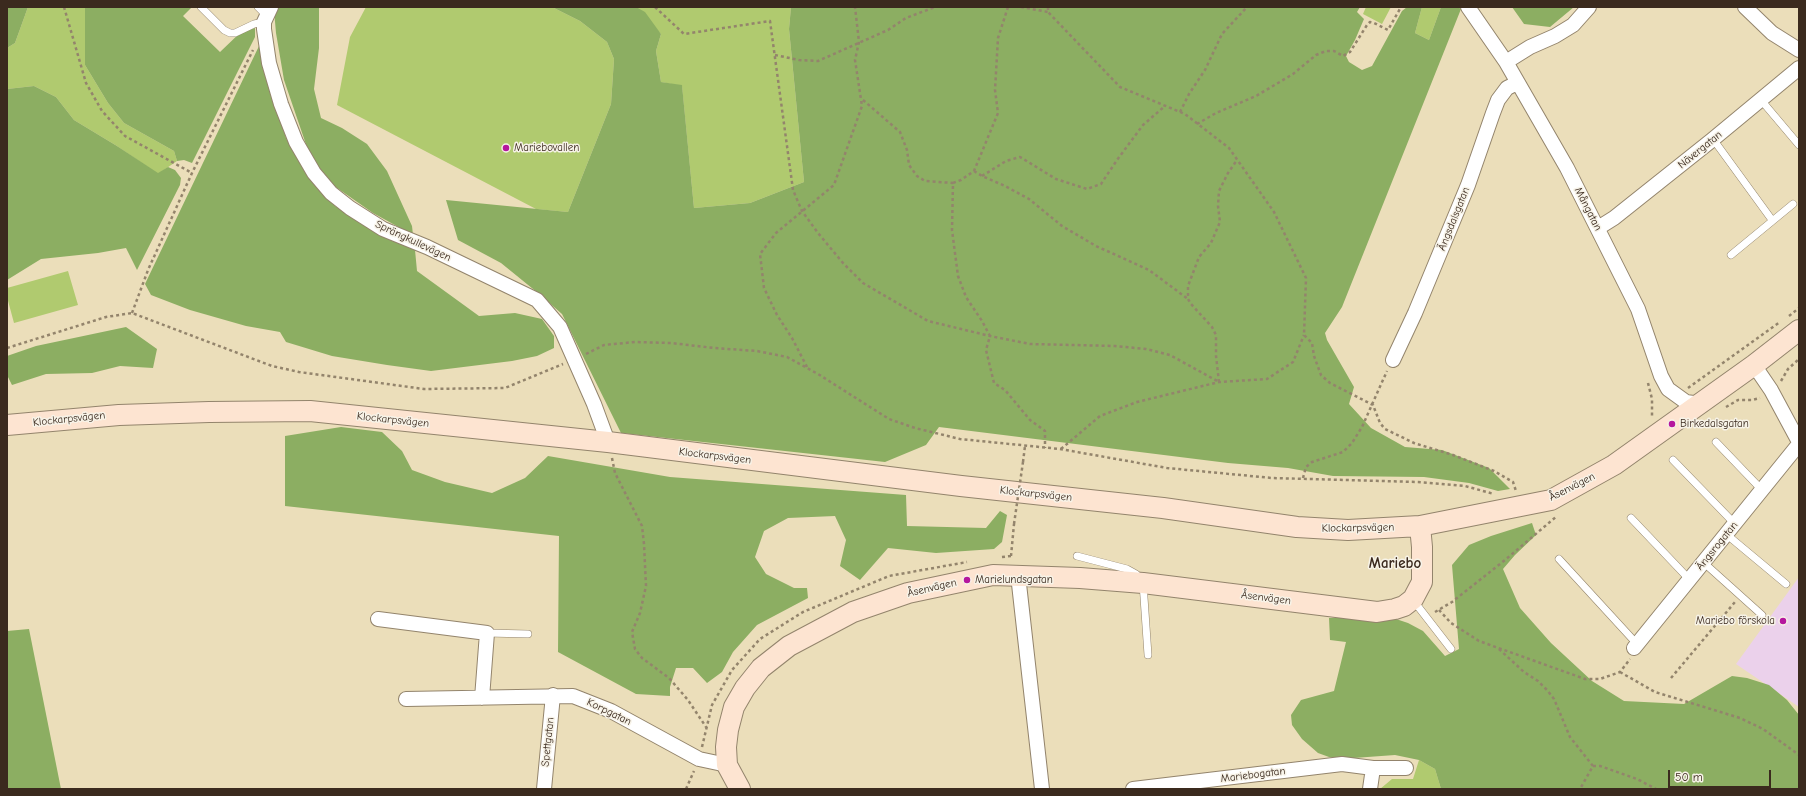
<!DOCTYPE html>
<html>
<head>
<meta charset="utf-8">
<style>
	body { margin:0 }
	#map { position:relative; width:1806px; height:796px; overflow:hidden; background:#ebdeba; font-family:"Comic Neue",sans-serif }
	canvas { display:block }
	.frame { position:absolute; inset:0; border:8px solid #3b2a1e; pointer-events:none }
	.scale { position:absolute; left:1668px; top:770px; width:103px; height:18px; box-sizing:border-box; border:2px solid #3b2a1e; border-top:0; padding-left:5px; font-size:12px; line-height:14px; white-space:nowrap; color:#3b2a1e; -webkit-text-stroke:3px #f7f3e8; paint-order:stroke }
</style>
</head>
<body>
<div id="map">
<canvas width="1806" height="796"></canvas>
<div class="frame"></div>
<div class="scale">50 m</div>
</div>
<script>
const c = document.querySelector('canvas').getContext('2d');
c.lineJoin = 'round';
function fill(path, color) { c.fillStyle = color; c.fill(path, 'evenodd'); }
const shape = rows => new Path2D(rows.map(r => 'M' + r).join(''));
function stroke(path, color, width, dash) { c.strokeStyle = color; c.lineWidth = width; c.lineCap = dash ? 'butt' : 'round'; c.setLineDash(dash || []); c.stroke(path); }
function write(font, color, halo, rows, align = 'center') {
  c.font = font + ' "Comic Neue",sans-serif'; c.lineWidth = 3; c.setLineDash([]); c.textBaseline = 'middle'; c.strokeStyle = halo; c.fillStyle = color; for (const [text, x, y, turn = 0] of rows) {
    c.save(); c.translate(x, y); c.rotate((+turn || 0) * Math.PI / 180); c.textAlign = isNaN(turn) ? turn : align; if (halo) c.strokeText(text, 0, 0); c.fillText(text, 0, 0); c.restore();
  }
}
const built = shape([
	[1799,577,1799,707,1736,664]
]);
const green = shape([
	[28,7,85,7,85,65,108,103,124,123,174,151,177,161,158,174,117,146,74,120,56,97,34,86,7,89,7,48,15,43],
	[366,7,552,7,580,21,607,42,614,59,611,104,568,212,536,209,337,105,350,37],
	[636,7,791,7,789,29,804,182,750,203,694,208,682,86,661,82,656,51,661,34],
	[1366,7,1391,7,1382,24,1363,14],
	[1422,7,1441,7,1429,40,1415,33],
	[68,271,78,305,14,323,7,297,7,288],
	[1419,760,1435,769,1441,789,1380,789,1392,779,1413,779]
]);
const forest = shape([
	[7,7,28,7,15,43,7,48],
	[85,7,192,7,183,16,220,52,243,30,255,28,255,37,192,163,184,160,177,161,174,151,124,123,108,103,85,65],
	[276,7,319,7,319,48,314,89,321,118,342,128,367,144,387,171,412,226,413,235,373,213,330,183,311,159,284,80,276,33,274,10],
	[552,7,636,7,645,12,661,34,656,51,661,82,682,85,694,208,750,203,804,182,789,29,791,7,1360,7,1357,12,1364,19,1355,40,1346,56,1349,62,1362,70,1372,66,1402,11,1407,7,1422,7,1415,33,1429,40,1441,7,1458,7,1461,9,1342,307,1325,333,1327,340,1354,387,1349,404,1371,428,1405,447,1442,450,1489,468,1510,489,1498,491,1469,483,1424,477,1333,476,1288,468,1228,463,939,427,926,445,885,462,621,433,562,314,538,293,501,263,458,240,446,200,568,212,611,104,614,59,607,42,580,21],
	[1512,7,1574,7,1550,27,1524,24],
	[259,46,286,138,309,177,335,206,403,245,415,250,417,271,479,316,515,313,542,319,554,336,554,348,537,356,512,361,431,371,387,365,332,356,286,342,280,332,246,326,190,310,151,295,145,284],
	[34,86,56,97,74,120,117,146,158,173,168,167,175,170,181,178,180,185,137,270,126,248,98,253,41,259,7,280,7,89],
	[126,327,157,349,153,368,120,366,92,373,46,374,12,385,7,375,7,356,36,346],
	[341,427,382,432,402,451,412,470,445,482,492,493,525,478,548,456,670,477,906,495,907,526,986,528,1000,511,1007,515,1002,542,994,549,936,553,888,548,860,580,840,566,846,540,835,516,788,518,764,531,755,557,766,574,794,588,807,588,808,598,757,625,733,652,722,672,707,683,693,668,676,668,670,687,670,696,636,694,558,652,559,536,285,506,285,436],
	[1532,523,1536,535,1515,555,1503,569,1520,608,1551,643,1592,681,1624,701,1684,704,1732,676,1747,678,1769,685,1787,700,1799,715,1799,789,1441,789,1435,769,1419,760,1395,755,1340,759,1329,757,1318,753,1302,739,1292,725,1291,715,1301,700,1334,691,1346,642,1330,640,1329,618,1390,617,1408,623,1423,631,1445,656,1459,649,1452,565,1469,545,1491,536],
	[29,629,61,789,7,789,7,631]
]);
const path = shape([
	[64,7,86,83,102,111,125,136,192,173],
	[655,7,684,34,770,21,793,190,802,211,818,233,843,263,863,283,928,321,990,336,1030,344,1115,346,1146,349,1170,355,1219,382],
	[1008,7,998,38,995,90,998,113,974,171,961,180,953,183,952,230,958,276,966,297,982,321,990,336,986,350,994,383,1005,390,1030,420,1045,431,1045,448],
	[1021,7,1048,12],
	[1048,7,1048,12,1120,87,1185,114,1229,148,1274,212,1306,278,1304,335,1312,343,1314,356,1321,375,1330,383,1373,405,1380,423,1385,429,1414,443,1453,455,1494,471,1513,482,1516,491],
	[775,55,799,60,818,61,888,30,906,18,935,7],
	[863,100,900,132,907,150,909,165,917,176,925,181,953,183],
	[1180,112,1189,94,1205,70,1222,34,1247,7],
	[1197,124,1216,113,1256,96,1278,83,1293,74,1316,55,1326,51,1334,51,1343,56,1350,52,1367,25,1370,22,1374,23,1388,30,1401,7],
	[974,171,982,176,1005,186,1029,199,1062,226,1096,246,1149,270,1188,299],
	[982,176,1006,161,1020,157,1056,179,1087,189,1101,184,1117,160,1143,125,1165,106],
	[132,313,148,270,192,173,253,50],
	[1789,316,1799,308],
	[7,348,106,317,132,313,272,366,299,372,424,389,505,388,563,364],
	[586,354,604,345,635,342,671,343,714,348,757,351,787,357,818,374,889,419,915,428,960,439,1060,449,1167,468,1272,478,1418,482,1465,486,1494,494],
	[807,367,792,338,777,315,764,288,760,254,776,233,834,185,862,106,855,60,859,42,855,7],
	[1781,381,1788,369,1799,359],
	[1219,382,1216,356,1216,335,1212,327,1191,304,1188,299,1188,286,1199,257,1211,243,1220,222,1218,206,1219,191,1228,173,1237,160],
	[1648,383,1652,399,1652,416],
	[1688,388,1780,322],
	[1726,407,1738,400,1752,400,1760,398],
	[1061,449,1100,416,1137,402,1219,382,1267,379,1293,362,1304,335],
	[612,458,615,473,642,526,644,544,646,586,640,613,632,632,635,649,642,658,669,678,688,700,706,727],
	[1023,462,1025,446],
	[1303,478,1306,467,1312,462,1343,452,1352,443,1362,427,1387,371],
	[1011,556,1014,524],
	[1002,557,1011,556],
	[1439,610,1451,623,1479,641,1585,679,1600,679,1620,672,1630,659],
	[1435,612,1452,602,1505,560,1557,516],
	[1499,649,1524,672,1538,681,1547,690,1554,699,1570,737,1593,766,1580,789],
	[1620,672,1655,692,1740,718,1763,729,1799,755],
	[1671,678,1735,602],
	[702,747,712,705,732,670,760,639,803,612,889,576,967,562],
	[1593,766,1600,766,1637,779,1656,789],
	[686,789,694,771]
]);
const lane = shape([
	[201,7,224,30,230,33,235,33,254,24,264,22],
	[258,7,267,16],
	[1761,100,1799,145],
	[1713,139,1772,220],
	[1731,255,1793,204],
	[1716,442,1762,490],
	[1673,460,1735,524],
	[1631,518,1689,579],
	[1726,534,1786,584],
	[1077,556,1127,569,1136,574,1143,583,1148,655],
	[1559,559,1637,644],
	[1703,562,1762,615],
	[1413,600,1451,649],
	[487,633,528,634]
]);
const street = shape([
	[271,7,264,22,264,29,269,63,281,104,296,142,314,173,331,193,350,208,383,229,427,247,537,300,560,327,594,404,608,442],
	[1468,7,1506,62,1567,168,1638,309,1661,376,1668,389,1686,402,1701,404],
	[1745,7,1772,33,1799,50],
	[1506,62,1530,47,1555,36,1573,25,1589,7],
	[1598,228,1614,218,1712,140,1799,68],
	[1393,360,1415,313,1468,185,1493,113,1498,100,1507,88,1517,83],
	[1754,365,1771,390,1799,442],
	[1018,575,1042,789],
	[378,619,487,633,482,698],
	[1634,648,1799,444],
	[406,699,573,696,611,711,699,759,727,765],
	[544,789,553,695],
	[1133,789,1342,764,1373,768,1406,768],
	[1370,789,1373,768]
]);
const secondary = shape([
	[7,425,119,415,209,412,310,411,608,442,961,486,1163,508,1297,527,1348,530,1420,526,1551,500,1614,465,1754,365,1799,330],
	[740,789,727,765,726,747,728,730,734,707,745,688,761,668,789,646,853,612,908,593,993,575,1080,578,1143,583,1377,612,1395,609,1404,606,1413,599,1422,582,1422,547,1420,526]
]);
const pathBridge = shape([
	[1014,524,1023,462]
]);
const markers = [
	[506,148,4,"#b5179e"],
	[1672,424,4,"#b5179e"],
	[967,580,4,"#b5179e"],
	[1783,621,4,"#b5179e"]
];
const poiNames = [
	["Mariebovallen",514,148],
	["Birkedalsgatan",1680,424],
	["Marielundsgatan",975,580],
	["Mariebo förskola",1775,621,"right"]
];
const streetNames = [
	["Nävergatan",1700,150,-39],
	["Mångatan",1588,209,63],
	["Ängsdalsgatan",1454,219,-68],
	["Sprängkullevägen",413,241,25],
	["Klockarpsvägen",69,419,-6],
	["Klockarpsvägen",393,420,6],
	["Klockarpsvägen",715,456,7],
	["Åsenvägen",1572,487,-27],
	["Klockarpsvägen",1036,494,6],
	["Klockarpsvägen",1358,528,-1],
	["Ängsrogatan",1717,546,-51],
	["Åsenvägen",932,588,-13],
	["Åsenvägen",1266,598,7],
	["Korpgatan",609,712,26],
	["Spettgatan",548,742,-84],
	["Mariebogatan",1253,775,-7]
];
const districtNames = [
	["Mariebo",1395,564]
];
fill(built, '#ebd1eb');
fill(green, '#b0ca6f');
fill(forest, '#8cae62');
stroke(lane, '#93846c', 8);
stroke(street, '#93846c', 16);
stroke(secondary, '#93846c', 22);
stroke(path, '#93846c', 2.5, [3, 3]);
stroke(lane, '#fff', 7);
stroke(street, '#fff', 14);
stroke(secondary, '#fde4d1', 20);
stroke(pathBridge, '#93846c', 2.5, [3, 3]);
for (const [x, y, r, color] of markers) { const dot = new Path2D(); dot.arc(x, y, r, 0, 2 * Math.PI); c.fillStyle = color; c.fill(dot); stroke(dot, '#f7f3e8', 1.5); }
write('11px', '#3b2a1e', '#f7f3e8', poiNames, 'left');
write('11px', '#3b2a1e', '#f7f3e8', streetNames);
write('bold 15px', '#3b2a1e', '#f7f3e8', districtNames);
</script>
</body>
</html>
